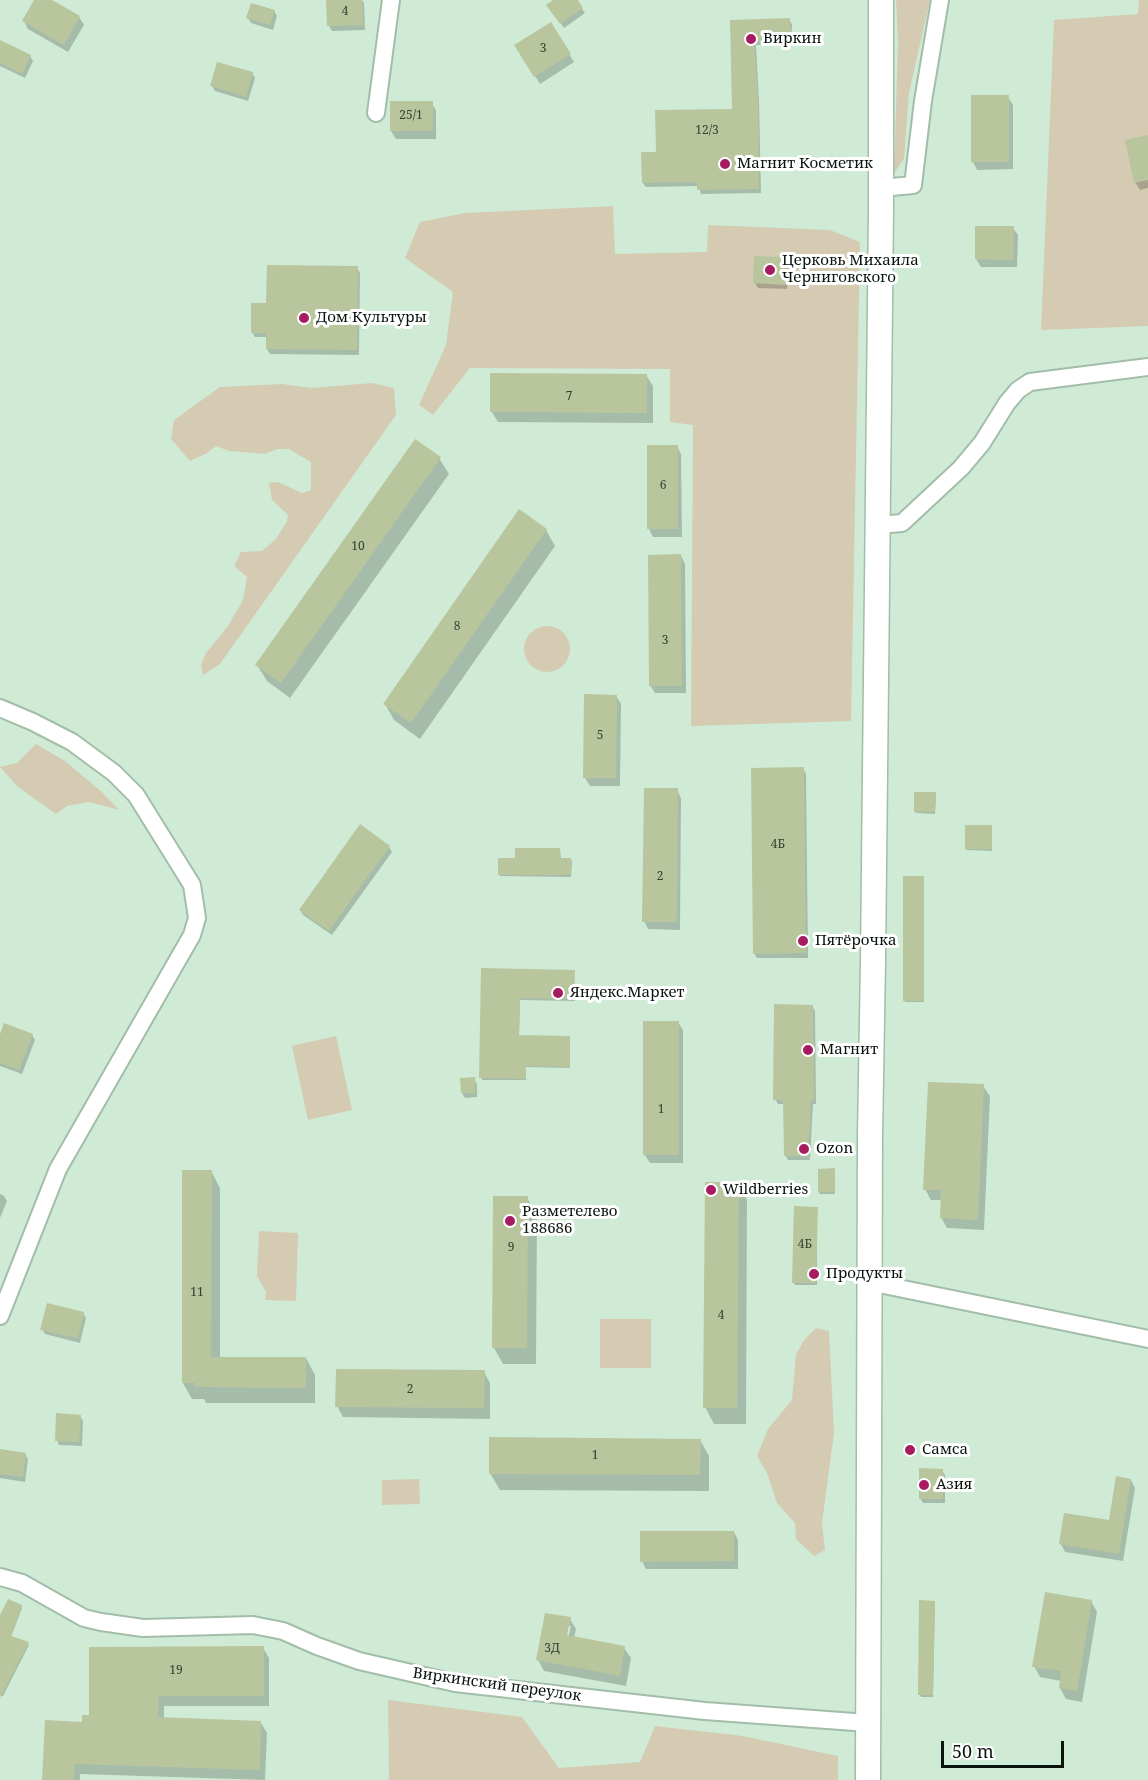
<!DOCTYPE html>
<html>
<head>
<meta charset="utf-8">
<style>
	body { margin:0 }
	#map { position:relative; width:1148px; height:1780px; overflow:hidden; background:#cfebd5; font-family:"Noto Serif",serif }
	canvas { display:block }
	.scale { position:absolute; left:941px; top:1741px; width:123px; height:27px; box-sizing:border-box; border:3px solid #0a140d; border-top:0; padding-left:8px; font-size:18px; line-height:21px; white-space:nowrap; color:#0a140d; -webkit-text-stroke:4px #fff; paint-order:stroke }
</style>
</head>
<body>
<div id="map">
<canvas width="1148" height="1780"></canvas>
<div class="scale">50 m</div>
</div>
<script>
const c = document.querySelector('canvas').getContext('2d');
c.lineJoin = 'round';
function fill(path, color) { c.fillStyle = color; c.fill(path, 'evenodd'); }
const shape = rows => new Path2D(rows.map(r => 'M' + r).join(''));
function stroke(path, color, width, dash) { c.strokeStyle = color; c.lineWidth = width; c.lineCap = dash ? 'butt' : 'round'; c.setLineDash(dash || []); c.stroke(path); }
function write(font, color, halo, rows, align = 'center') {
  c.font = font + ' "Noto Serif",serif'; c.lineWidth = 6; c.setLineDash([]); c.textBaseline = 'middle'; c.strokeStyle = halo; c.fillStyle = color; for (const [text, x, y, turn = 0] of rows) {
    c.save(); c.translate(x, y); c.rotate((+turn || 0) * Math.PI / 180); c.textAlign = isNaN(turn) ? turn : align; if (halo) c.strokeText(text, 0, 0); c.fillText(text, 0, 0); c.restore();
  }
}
const green = shape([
	[896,0,930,0,909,93,904,159,894,173,898,42],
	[1139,0,1148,0,1148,326,1041,330,1054,20,1138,14],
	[613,206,615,254,707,252,708,225,830,230,860,242,851,721,691,726,693,425,670,422,670,369,470,368,433,415,419,405,446,345,453,292,405,258,420,222,465,213],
	[372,383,394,388,396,415,220,664,203,675,201,665,206,653,228,626,243,600,247,577,234,566,241,552,262,551,276,539,287,521,288,515,272,500,269,483,278,482,302,493,311,490,311,462,289,449,277,449,265,454,229,451,216,446,207,453,190,461,171,439,174,420,220,387,282,384,312,388],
	'524 649a23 23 0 1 1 46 0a23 23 0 1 1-46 0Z',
	[36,744,65,761,102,792,119,810,89,802,67,806,56,814,18,787,0,767,17,763],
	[336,1036,352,1110,308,1120,292,1046],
	[259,1231,298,1233,296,1301,265,1300,266,1292,257,1276],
	[600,1319,651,1319,651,1368,600,1368],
	[816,1328,829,1331,834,1433,822,1523,825,1550,814,1556,796,1539,795,1523,777,1503,767,1473,757,1456,768,1429,792,1400,796,1354,805,1339],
	[419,1479,420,1504,382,1505,382,1480],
	[388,1700,522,1717,559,1768,640,1762,655,1726,743,1736,838,1756,838,1780,389,1780]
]);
const shadow = shape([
	[36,0,49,0,79,17,84,25,68,52,28,29,24,21],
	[328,0,362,0,364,3,365,30,332,31,329,26],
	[556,0,576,0,585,13,564,28,551,10],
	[274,11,277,16,273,30,251,23,248,18],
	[789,20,792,24,791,44,756,45,759,100,761,193,701,194,699,186,646,187,643,183,733,110,731,21],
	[550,24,574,62,540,84,516,45],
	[0,41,30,56,33,61,25,78,0,66],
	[252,73,255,78,248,101,215,91,212,86],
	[1008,97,1013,105,1013,169,977,170,973,162],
	[432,103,436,111,436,139,396,139,391,131],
	[1148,137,1148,188,1140,190,1135,182],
	[1013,228,1018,235,1017,267,981,267,976,259],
	[786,259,789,264,787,289,758,288,755,283],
	[357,268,360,273,359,355,270,354,267,349,267,337,255,337,252,332,268,304],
	[646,375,653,386,653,423,498,422,492,412],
	[677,446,681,454,682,537,653,537,649,529],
	[439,458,449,474,290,698,267,681,257,665],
	[546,530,555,546,420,739,394,720,385,704],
	[681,556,685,564,686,693,655,693,650,685],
	[616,696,621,704,620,786,590,786,585,778],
	[803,769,806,774,808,958,757,958,754,953],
	[677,790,681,798,680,930,648,929,644,921],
	[936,795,935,814,916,813,915,811],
	[992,827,992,851,967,850,966,848],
	[389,847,392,852,332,935,303,915,300,910],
	[560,850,561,859,570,859,572,861,571,877,500,876,499,874,516,860],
	[923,877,924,1002,905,1002,904,1000],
	[482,970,574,971,575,1001,520,1000,519,1036,569,1037,570,1068,526,1067,526,1080,482,1080],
	[812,1006,815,1011,816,1104,813,1104,810,1160,788,1160,785,1155,785,1104,778,1104,775,1099],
	[678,1022,683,1030,683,1163,650,1163,645,1155],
	[32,1035,35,1040,22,1074,0,1066,0,1038],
	[474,1079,477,1084,477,1097,465,1098,462,1093],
	[983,1086,990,1096,984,1230,947,1228,941,1217,942,1200,931,1200,925,1189],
	[834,1170,835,1194,820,1194,819,1192],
	[211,1171,220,1188,220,1358,306,1358,315,1375,315,1403,206,1403,204,1399,192,1399,183,1383],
	[738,1183,747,1200,746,1424,714,1424,705,1407],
	[0,1194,4,1196,7,1201,0,1218],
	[527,1198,537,1214,536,1364,503,1364,494,1348],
	[817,1208,817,1285,795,1285,794,1283],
	[83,1313,86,1318,80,1343,45,1334,42,1329],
	[484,1372,490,1383,490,1419,343,1417,337,1406],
	[80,1416,83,1421,82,1446,59,1445,57,1440],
	[700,1440,709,1456,709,1491,500,1490,490,1473],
	[0,1451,25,1454,28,1459,25,1482,0,1478],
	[942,1470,945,1475,945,1503,923,1503,920,1498],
	[1131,1480,1135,1488,1123,1561,1065,1552,1061,1544,1110,1522],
	[734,1532,738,1540,738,1569,646,1569,642,1561],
	[1091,1601,1097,1612,1082,1702,1066,1699,1060,1688,1061,1681,1040,1677,1034,1666],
	[935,1604,933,1697,921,1697,920,1695],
	[21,1606,22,1608,11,1637,29,1645,3,1696,0,1695,0,1619],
	[570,1619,576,1629,574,1638,624,1648,631,1658,626,1686,544,1671,538,1660],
	[568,1626,571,1626,567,1643,564,1642],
	[263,1648,269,1658,269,1706,164,1706,164,1719,261,1723,267,1733,265,1780,80,1774,80,1780,44,1780,84,1723,91,1716]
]);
const building = shape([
	[34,0,52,0,80,16,64,45,22,21],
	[326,0,362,0,363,25,327,26],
	[553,0,578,0,583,8,560,24,546,5],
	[251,3,275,10,270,25,246,18],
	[790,18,790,40,754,41,758,95,759,189,697,190,697,182,642,183,641,152,656,152,655,110,732,109,730,20],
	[551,22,571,54,534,77,514,45],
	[0,40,31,55,22,74,0,63],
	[217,62,253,72,246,97,210,86],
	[971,95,1009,95,1009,162,971,162],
	[390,101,433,101,433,131,390,131],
	[1148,135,1148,180,1134,183,1125,140],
	[975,226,1014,226,1013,260,975,259],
	[754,256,787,257,785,285,753,283],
	[267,265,358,266,357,350,266,349,266,333,251,333,251,303,266,303],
	[490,373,647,374,647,413,490,412],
	[415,439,441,457,281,683,255,665],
	[647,445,678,445,678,529,647,529],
	[519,509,547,529,411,723,383,704],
	[681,554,682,686,649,686,648,555],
	[584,694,617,695,616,778,583,778],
	[804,767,806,953,753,954,751,768],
	[644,788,678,788,677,922,642,922],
	[914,792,936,792,935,812,914,812],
	[360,824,390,846,329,931,299,910],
	[965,825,992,825,992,849,965,849],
	[515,848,560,848,560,858,571,858,571,875,498,875,498,858,515,858],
	[903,876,924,876,924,1001,903,1001],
	[481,968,575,970,574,999,520,998,519,1035,570,1036,570,1067,526,1066,526,1079,479,1078],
	[774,1004,813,1005,814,1100,811,1100,808,1156,784,1156,783,1100,773,1100],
	[643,1021,679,1021,679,1155,643,1155],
	[4,1023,33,1034,19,1070,0,1063,0,1034],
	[475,1077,475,1093,461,1093,460,1078],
	[928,1082,984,1084,978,1220,940,1218,941,1190,923,1190],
	[835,1168,835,1192,818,1192,818,1169],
	[182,1170,212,1170,211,1357,306,1357,306,1388,195,1387,195,1383,182,1383],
	[705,1182,739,1182,737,1408,703,1408],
	[493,1196,528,1196,527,1348,492,1348],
	[794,1206,818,1207,816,1283,792,1283],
	[47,1303,84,1312,78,1338,40,1330],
	[336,1369,485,1370,484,1408,335,1407],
	[56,1413,81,1415,79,1442,55,1441],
	[489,1437,701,1439,700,1475,489,1474],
	[0,1449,26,1453,23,1477,0,1474],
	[919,1468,943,1469,943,1499,919,1499],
	[1116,1476,1131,1479,1119,1554,1059,1544,1064,1513,1109,1520],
	[640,1531,734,1531,734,1561,640,1562],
	[1045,1592,1092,1600,1077,1691,1059,1688,1061,1671,1032,1667],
	[8,1599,22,1605,11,1636,29,1642,0,1698,0,1615],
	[919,1600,935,1601,933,1695,918,1695],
	[545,1613,571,1617,567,1635,625,1646,620,1676,536,1660],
	[264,1646,264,1696,159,1696,158,1717,261,1721,260,1770,75,1764,74,1780,42,1780,45,1720,82,1722,82,1715,89,1715,89,1647]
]);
const minor = shape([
	[376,113,391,0],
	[881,188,913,185,923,101,940,0],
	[878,525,902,523,961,468,982,443,1007,403,1018,390,1030,382,1148,367],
	[0,708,33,722,72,742,114,773,136,795,192,885,197,918,192,935,58,1169,0,1316],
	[869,1282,1148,1339],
	[0,1577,22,1583,84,1618,101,1622,143,1628,253,1625,283,1631,317,1646,359,1661,455,1683,705,1711,868,1723]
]);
const secondary = shape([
	[868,1780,870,1136,873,961,881,208,881,0]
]);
const markers = [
	[751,39,6,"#a71c61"],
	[725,164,6,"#a71c61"],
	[770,270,6,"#a71c61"],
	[304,318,6,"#a71c61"],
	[803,941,6,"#a71c61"],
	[558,993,6,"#a71c61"],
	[808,1050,6,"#a71c61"],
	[804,1149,6,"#a71c61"],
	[711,1190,6,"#a71c61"],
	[510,1221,6,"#a71c61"],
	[814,1274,6,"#a71c61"],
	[910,1450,6,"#a71c61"],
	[924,1485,6,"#a71c61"]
];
const numberNames = [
	["4",345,12],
	["3",543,49],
	["25/1",411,116],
	["12/3",707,131],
	["7",569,397],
	["6",663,486],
	["10",358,547],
	["8",457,627],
	["3",665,641],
	["5",600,736],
	["4Б",778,845],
	["2",660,877],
	["1",661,1110],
	["4Б",805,1245],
	["9",511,1248],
	["11",197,1293],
	["4",721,1316],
	["2",410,1390],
	["1",595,1456],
	["3Д",552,1649],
	["19",176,1671]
];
const poiNames = [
	["Виркин",763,39],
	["Магнит Косметик",737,164],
	["Церковь Михаила",782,261],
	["Черниговского",782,278],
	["Дом Культуры",316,318],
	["Пятёрочка",815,941],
	["Яндекс.Маркет",570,993],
	["Магнит",820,1050],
	["Ozon",816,1149],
	["Wildberries",723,1190],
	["Разметелево",522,1212],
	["188686",522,1229],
	["Продукты",826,1274],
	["Самса",922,1450],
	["Азия",936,1485]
];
const streetNames = [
	["Виркинский переулок",497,1685,8]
];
fill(green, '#d5cbb3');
fill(shadow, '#0003');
fill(building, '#b9c59d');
stroke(minor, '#a2bda8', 20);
stroke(secondary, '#a2bda8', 27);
stroke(minor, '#fff', 16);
stroke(secondary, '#fff', 24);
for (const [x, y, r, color] of markers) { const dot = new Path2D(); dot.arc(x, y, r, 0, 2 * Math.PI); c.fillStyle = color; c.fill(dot); stroke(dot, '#fff', 2); }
write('12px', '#364031', null, numberNames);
write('15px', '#0a140d', '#fff', poiNames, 'left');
write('15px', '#0a140d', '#fff', streetNames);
</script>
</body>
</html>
